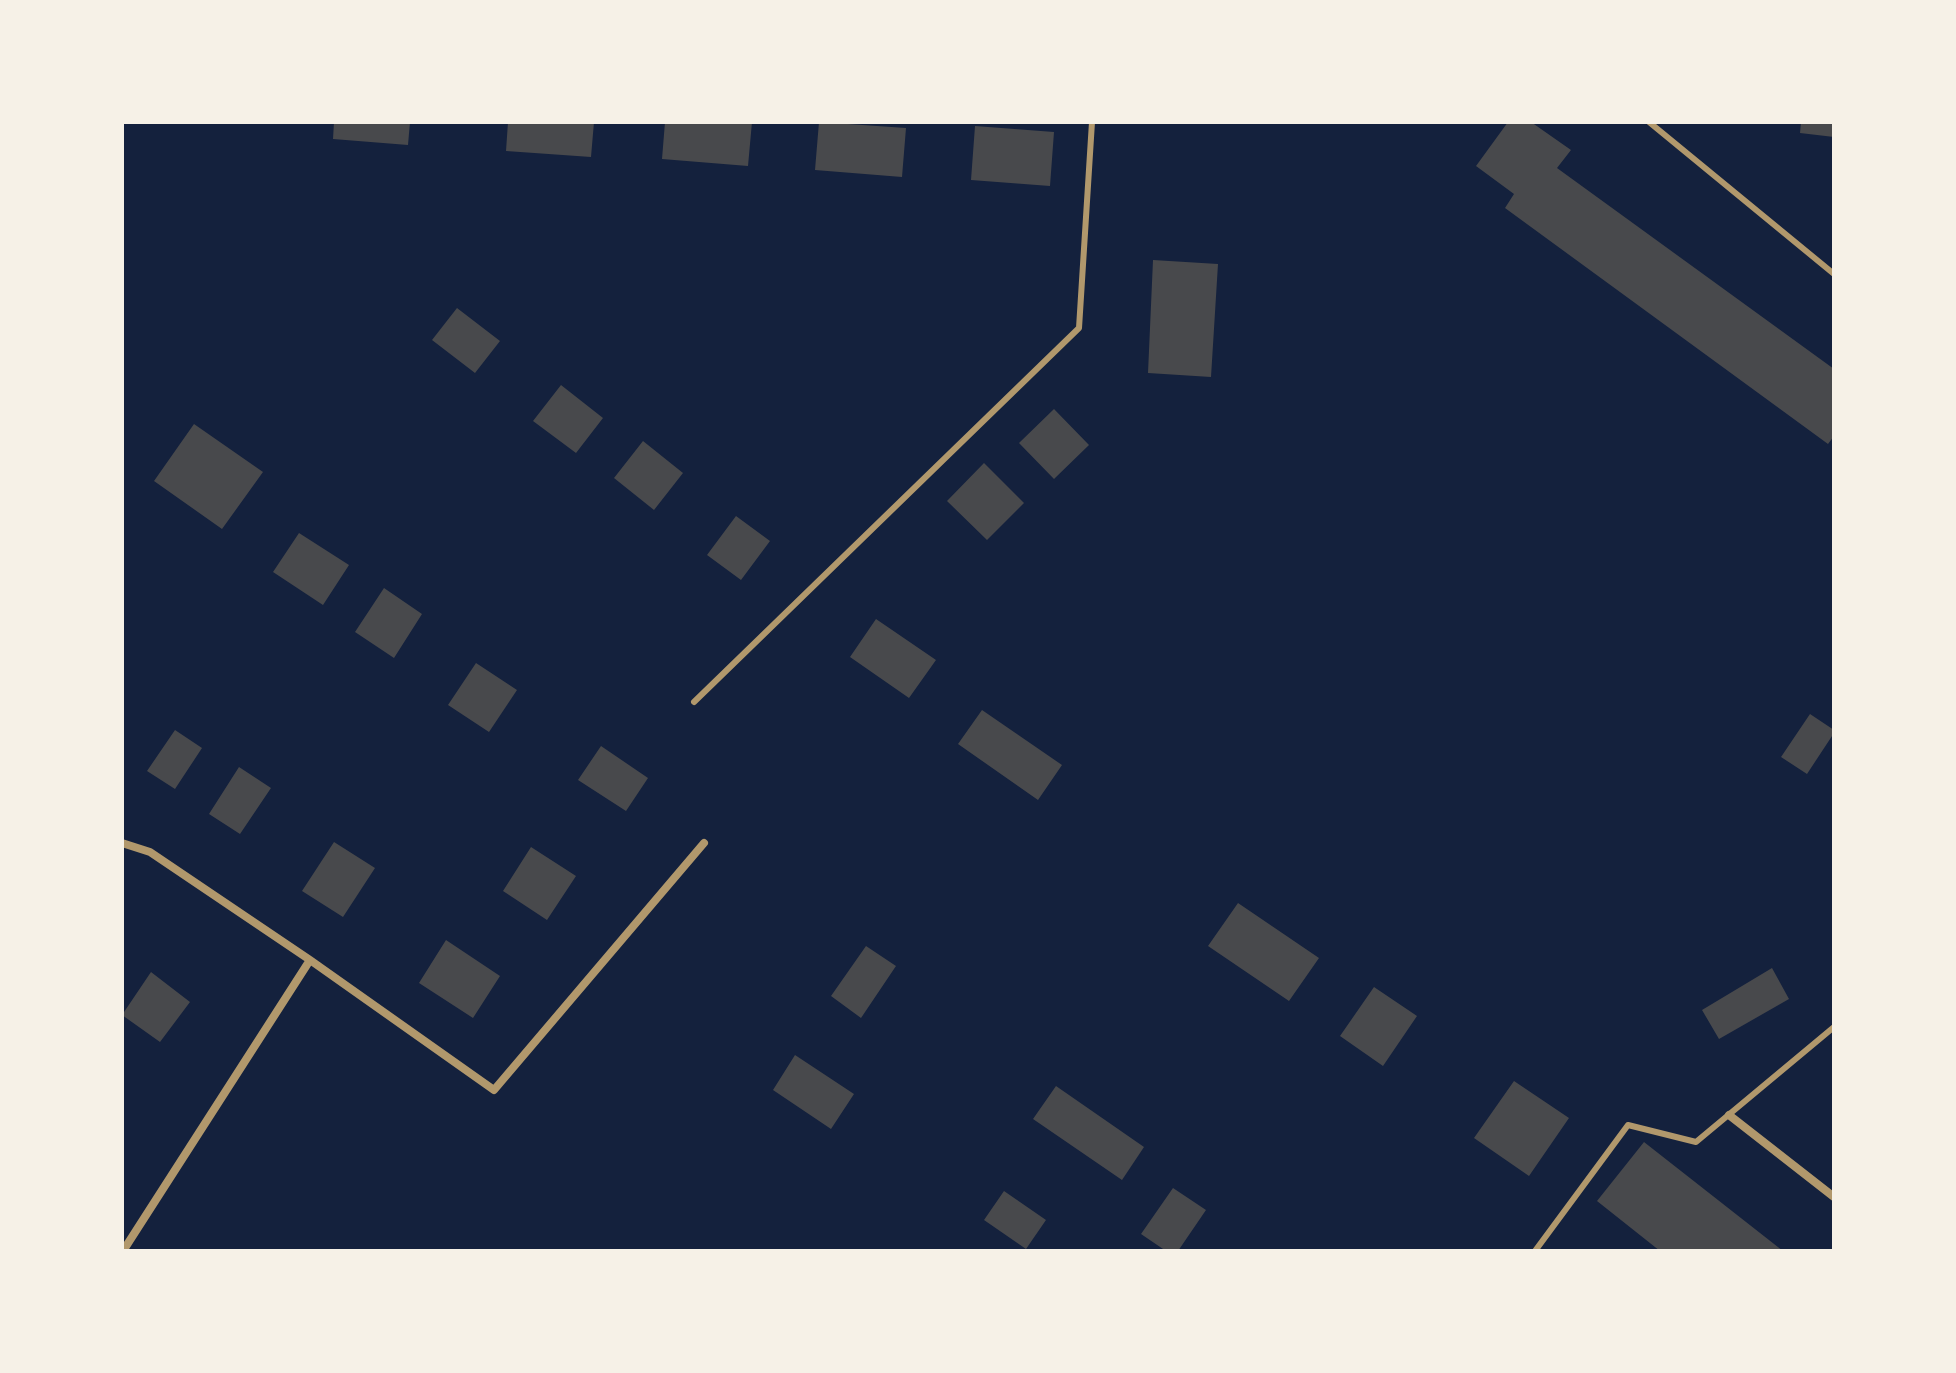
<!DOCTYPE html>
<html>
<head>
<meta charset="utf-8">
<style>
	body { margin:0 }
	#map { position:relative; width:1956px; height:1373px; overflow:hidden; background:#14213d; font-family:Montserrat,sans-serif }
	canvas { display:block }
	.frame { position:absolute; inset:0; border:124px solid #f6f1e7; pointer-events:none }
</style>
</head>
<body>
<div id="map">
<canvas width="1956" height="1373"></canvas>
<div class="frame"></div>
</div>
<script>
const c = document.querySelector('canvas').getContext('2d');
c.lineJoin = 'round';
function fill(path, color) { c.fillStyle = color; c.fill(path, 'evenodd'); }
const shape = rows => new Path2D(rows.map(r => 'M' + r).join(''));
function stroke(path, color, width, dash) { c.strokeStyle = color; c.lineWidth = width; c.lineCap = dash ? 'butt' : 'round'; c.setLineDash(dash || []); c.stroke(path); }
const building = shape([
	[334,122,410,122,408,145,333,139],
	[508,122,594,122,591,157,506,151],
	[665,122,752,122,748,166,662,159],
	[819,122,906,128,902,177,815,170],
	[1508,122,1531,122,1571,150,1557,168,1834,369,1834,436,1828,444,1505,208,1514,194,1476,166],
	[1801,122,1834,122,1834,137,1800,133],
	[975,126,1054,132,1050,186,971,180],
	[1153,260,1218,264,1211,377,1148,373],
	[457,308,500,341,475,373,432,340],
	[561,385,603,418,576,453,533,421],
	[1054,409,1089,445,1054,479,1019,443],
	[194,424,263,472,222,529,154,481],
	[643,441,683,473,654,510,614,478],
	[984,463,1024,503,987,540,947,501],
	[736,516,770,541,741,580,707,555],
	[299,533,349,565,323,605,273,572],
	[384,588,422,614,394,658,355,632],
	[876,619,936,660,909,698,850,657],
	[476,663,517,690,489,732,448,705],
	[982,710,1062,765,1038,800,958,744],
	[1810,714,1834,730,1834,733,1807,774,1781,757],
	[175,730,202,748,175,789,147,771],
	[601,746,648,778,626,811,578,780],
	[239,767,271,788,240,834,209,814],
	[334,842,375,868,343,917,302,891],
	[531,847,576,876,547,920,503,891],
	[1238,903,1319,958,1289,1001,1208,946],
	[446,940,500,976,473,1018,419,983],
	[866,946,896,966,861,1018,831,996],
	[1772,968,1789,999,1719,1039,1702,1010],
	[151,972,190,1002,160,1042,122,1015],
	[1374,987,1417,1016,1383,1066,1340,1036],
	[795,1055,854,1094,831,1129,773,1090],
	[1514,1081,1569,1118,1529,1176,1474,1138],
	[1056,1086,1144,1147,1122,1180,1033,1119],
	[1644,1142,1783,1251,1660,1251,1597,1201],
	[1173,1188,1206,1210,1178,1251,1166,1251,1141,1234],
	[1004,1191,1046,1220,1026,1249,984,1220]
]);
const service = shape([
	[1649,122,1834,274],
	[694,702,1079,328,1092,122],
	[1535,1251,1628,1125,1696,1142,1834,1027]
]);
const minor = shape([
	[122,843,150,852,310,960,494,1090,704,843],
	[1729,1115,1834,1197],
	[123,1251,310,960]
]);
fill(building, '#48494c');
stroke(service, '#b1986c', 6);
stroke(minor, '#b1986c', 8);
</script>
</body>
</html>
